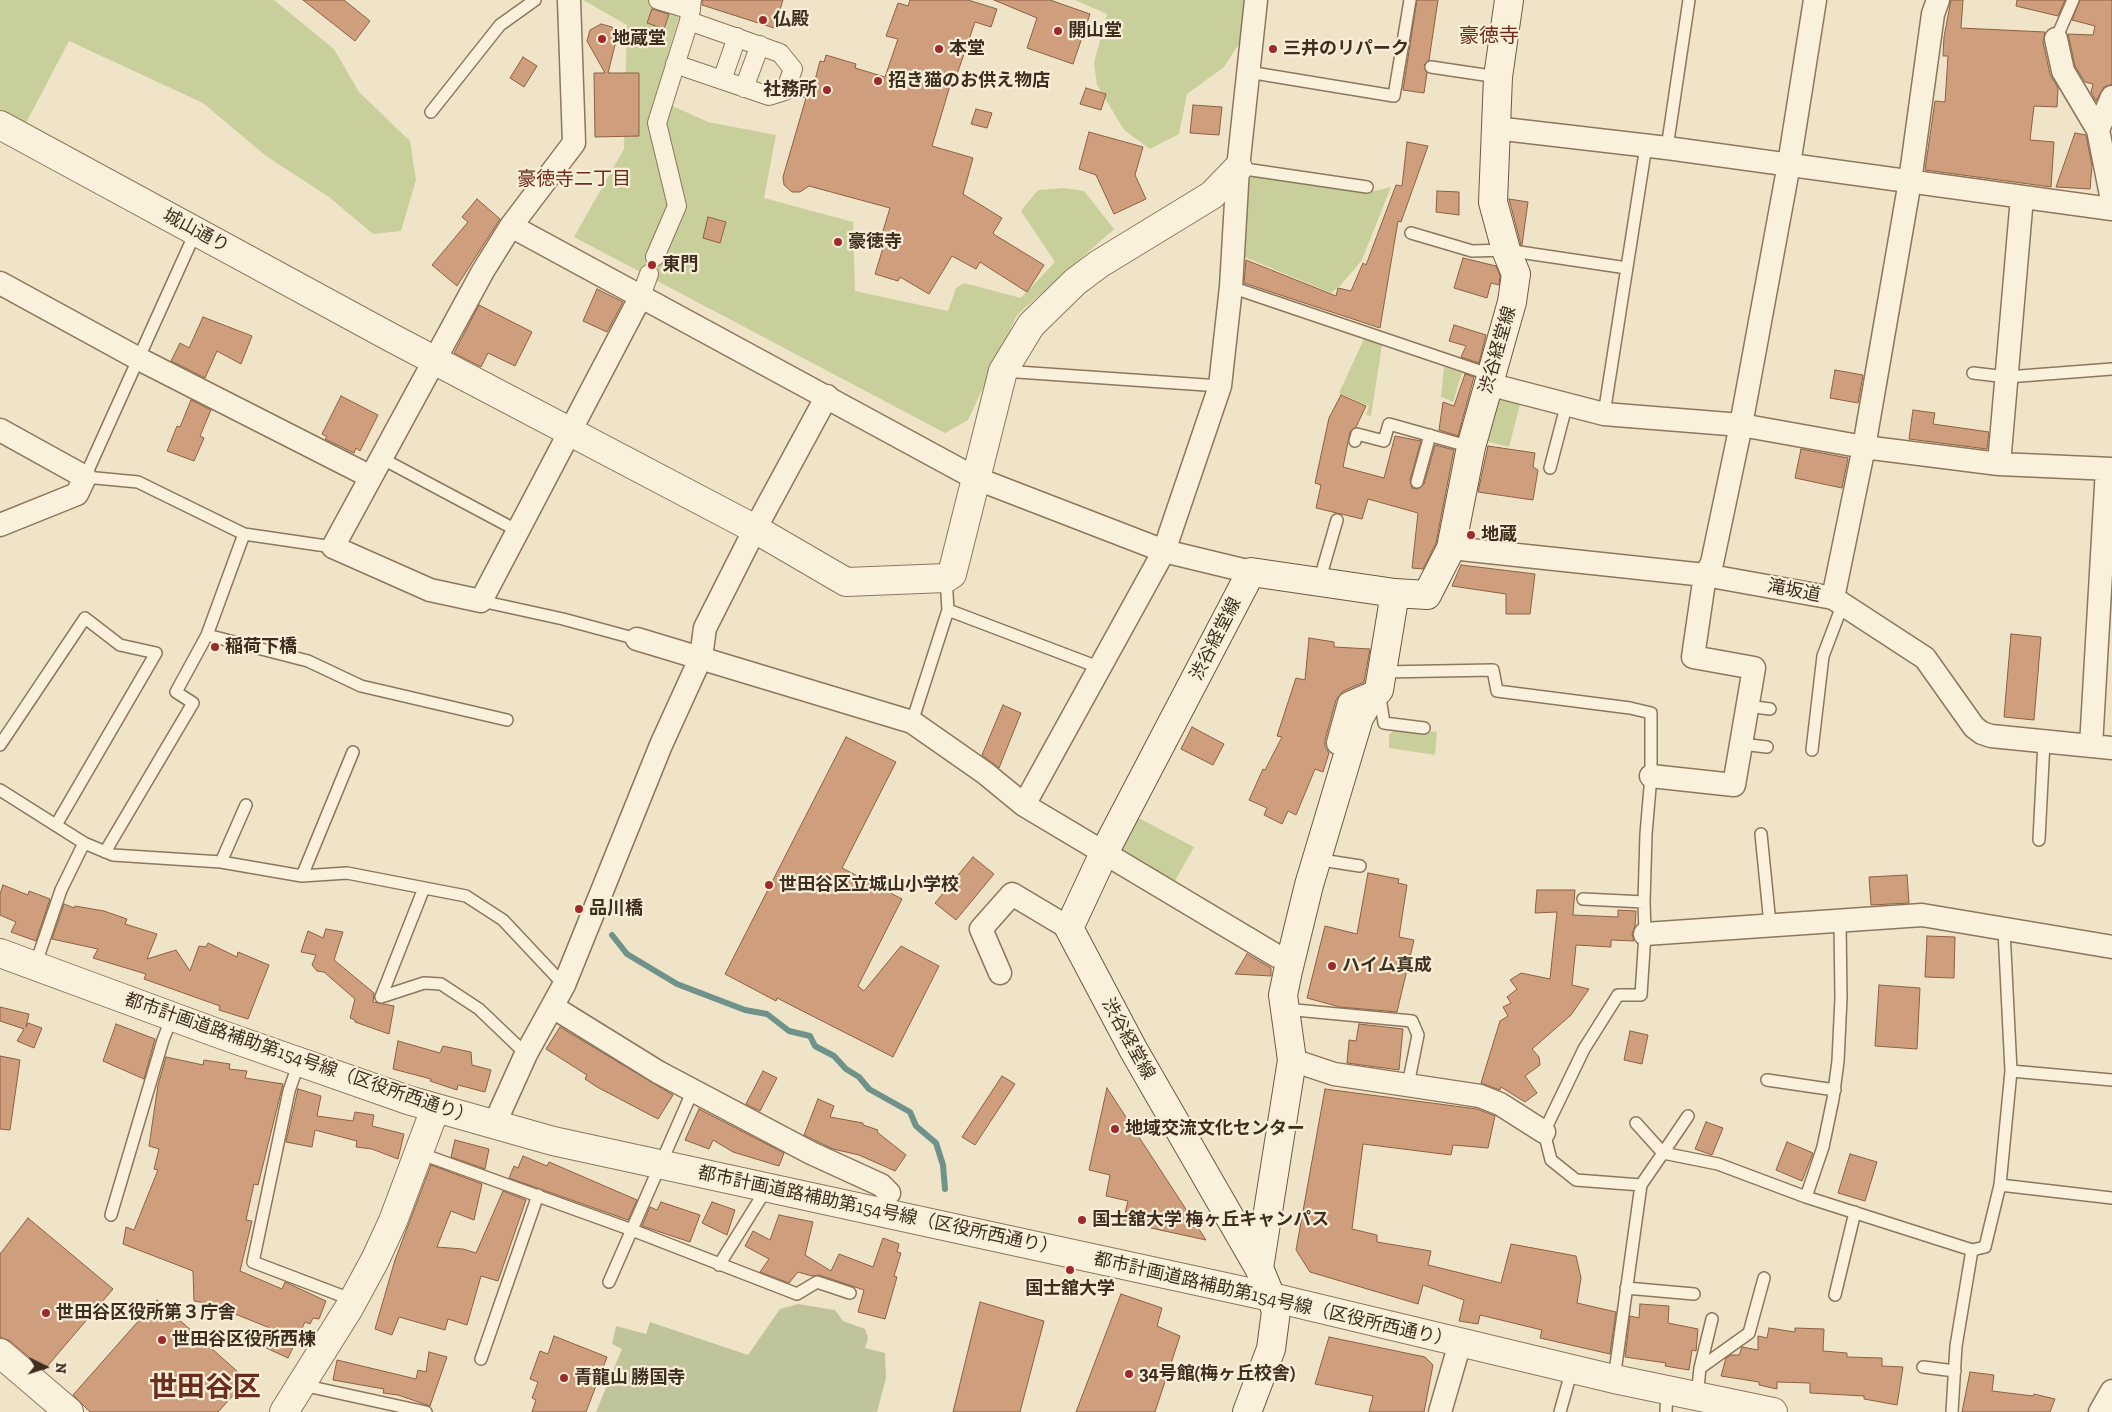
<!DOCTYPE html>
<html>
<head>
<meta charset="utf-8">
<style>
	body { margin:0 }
	#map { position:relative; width:2112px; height:1412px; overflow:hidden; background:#f0e4c8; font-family:"Zilla Slab",serif }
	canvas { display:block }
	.north { position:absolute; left:20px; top:1342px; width:50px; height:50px; -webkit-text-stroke:4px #f7eed8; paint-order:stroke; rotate:94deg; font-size:14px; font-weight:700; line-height:20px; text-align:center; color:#3d2e20 }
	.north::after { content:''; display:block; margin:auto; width:18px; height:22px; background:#3d2e20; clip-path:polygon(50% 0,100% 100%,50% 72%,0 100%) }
</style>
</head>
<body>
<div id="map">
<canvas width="2112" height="1412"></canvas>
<div class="north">N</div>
</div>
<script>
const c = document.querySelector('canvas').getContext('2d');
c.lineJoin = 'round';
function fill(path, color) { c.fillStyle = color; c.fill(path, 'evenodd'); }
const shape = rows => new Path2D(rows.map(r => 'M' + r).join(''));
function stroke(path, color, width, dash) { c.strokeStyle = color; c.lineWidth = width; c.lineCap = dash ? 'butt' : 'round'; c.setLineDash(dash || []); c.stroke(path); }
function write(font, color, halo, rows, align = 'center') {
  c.font = font + ' "Zilla Slab","Noto Sans JP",serif'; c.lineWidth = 4.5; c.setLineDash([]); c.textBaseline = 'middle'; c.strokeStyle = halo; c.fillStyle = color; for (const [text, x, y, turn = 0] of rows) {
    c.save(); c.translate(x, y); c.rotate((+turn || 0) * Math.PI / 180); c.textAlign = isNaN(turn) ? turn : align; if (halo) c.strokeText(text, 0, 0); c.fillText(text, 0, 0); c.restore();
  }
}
const green = shape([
	[0,0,274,0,334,49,359,92,410,141,416,180,401,231,373,234,329,197,266,156,203,103,69,41,25,125,0,111],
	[583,0,684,0,655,98,708,122,776,135,764,198,853,222,855,291,948,311,956,288,964,283,1021,298,1055,262,1021,211,1038,190,1064,188,1084,191,1114,229,1017,315,968,420,945,433,574,237,624,149,627,25],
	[1075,0,1245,0,1242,39,1224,67,1187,94,1179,134,1150,149,1124,130,1097,85,1094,63,1107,14],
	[1249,176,1366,193,1391,187,1362,260,1340,286,1331,293,1242,256],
	[1364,339,1382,345,1371,416,1366,415,1369,406,1339,393],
	[1444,367,1462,373,1453,402,1441,397],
	[1493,397,1521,401,1509,447,1482,440],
	[1396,728,1437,732,1435,755,1389,748,1389,735],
	[1129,813,1194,847,1171,888,1110,851]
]);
const cemetery = shape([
	[798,1304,835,1310,843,1321,865,1329,868,1338,865,1348,885,1353,886,1378,877,1412,596,1412,622,1349,612,1344,616,1326,646,1334,650,1322,748,1355,780,1309]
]);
const stream = shape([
	[612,935,627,954,677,984,745,1010,767,1014,789,1031,810,1036,815,1046,834,1056,846,1069,859,1077,869,1089,910,1112,916,1126,936,1143,943,1165,945,1189]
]);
const building = shape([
	[303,0,344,0,370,21,355,41,303,0],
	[702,0,783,0,774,28,702,5,702,0],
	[910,0,968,0,997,9,991,27,975,22,955,80,952,79,932,146,973,158,963,194,1002,218,993,233,995,235,1044,265,1027,292,980,262,976,269,952,256,929,294,900,277,898,281,875,274,883,248,878,247,890,208,809,186,800,192,792,192,784,185,783,177,806,98,798,96,803,81,814,84,820,61,824,62,826,55,856,64,855,68,885,77,898,39,886,36,898,3,908,6,910,0],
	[994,0,1050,0,1090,14,1073,64,1027,48,1037,18,994,0],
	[1417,0,1438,0,1429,60,1424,65,1427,73,1424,93,1403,90,1417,0],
	[1951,0,1963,0,1961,28,2045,32,2043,42,2050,74,2058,88,2057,107,2034,106,2030,140,2054,142,2051,187,1925,170,1935,101,1945,102,1948,56,1943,56,1944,37,1951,0],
	[2017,0,2065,0,2058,16,2016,6,2017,0],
	[2080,0,2112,0,2112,84,2104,87,2096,101,2091,92,2093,84,2085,82,2075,66,2068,34,2093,35,2095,26,2072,20,2080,0],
	[652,9,669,14,664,29,647,23,652,9],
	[601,24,612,27,617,37,608,73,639,73,639,136,595,137,594,73,605,73,587,41,590,30,601,24],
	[523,57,537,66,524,87,510,78,523,57],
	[1086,88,1106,94,1101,110,1080,104,1086,88],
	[1193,105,1222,107,1219,135,1190,133,1193,105],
	[976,109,992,113,987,128,971,124,976,109],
	[1089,132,1143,147,1135,175,1146,199,1114,214,1096,175,1079,169,1089,132],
	[2075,133,2086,135,2092,166,2090,189,2056,187,2075,133],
	[1407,142,1428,146,1401,222,1398,221,1380,328,1244,283,1246,260,1336,296,1338,288,1351,291,1363,263,1366,265,1396,185,1402,186,1407,142],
	[1437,191,1459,192,1459,215,1436,212,1437,191],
	[477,199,500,219,457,286,432,265,468,222,462,217,477,199],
	[1509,199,1528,202,1522,245,1521,245,1509,199],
	[708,217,726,222,720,243,703,238,708,217],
	[1463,258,1496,266,1500,276,1499,285,1491,283,1487,298,1454,288,1463,258],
	[597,289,623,302,607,332,583,321,597,289],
	[479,305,532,332,515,366,488,353,481,367,454,353,479,305],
	[203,317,252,336,241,364,217,351,205,378,171,361,180,343,189,348,203,317],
	[1454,325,1486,335,1479,363,1461,357,1466,346,1449,341,1454,325],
	[1835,370,1863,375,1858,403,1830,398,1835,370],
	[1465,374,1474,377,1458,436,1439,430,1443,402,1454,406,1465,374],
	[1341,395,1366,406,1356,427,1350,432,1343,467,1384,478,1395,436,1421,441,1410,480,1412,488,1418,489,1424,484,1435,445,1454,450,1436,543,1423,569,1412,568,1418,513,1368,499,1362,519,1316,508,1321,485,1315,483,1329,418,1341,395],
	[341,396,378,415,360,451,356,448,354,453,325,439,327,437,322,434,341,396],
	[191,400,211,410,200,436,204,438,194,461,167,451,177,426,180,427,191,400],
	[1913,410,1935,413,1933,424,1989,432,1987,449,1909,439,1913,410],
	[1488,446,1535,453,1533,467,1538,470,1533,500,1478,492,1488,446],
	[1801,449,1848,458,1842,488,1795,478,1801,449],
	[1461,565,1535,574,1530,614,1506,614,1506,594,1452,586,1461,565],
	[2011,634,2041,637,2034,720,2004,717,2011,634],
	[1309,638,1334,642,1334,647,1370,649,1364,682,1343,691,1336,700,1325,740,1325,747,1329,753,1323,772,1315,769,1296,815,1288,811,1282,824,1264,815,1267,808,1249,800,1263,769,1265,770,1282,737,1277,736,1296,678,1305,680,1309,638],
	[1003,705,1021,713,999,768,982,755,1003,705],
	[1192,727,1224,744,1213,765,1181,749,1192,727],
	[846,737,896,762,842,868,902,899,858,986,864,991,901,946,939,966,893,1057,777,998,776,1001,725,974,846,737],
	[973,857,994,874,956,920,935,903,973,857],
	[1368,873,1399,879,1398,883,1407,885,1399,937,1414,940,1397,1012,1340,1007,1307,998,1325,926,1357,934,1368,873],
	[1907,875,1909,903,1871,905,1869,877,1907,875],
	[3,885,28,895,29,891,50,899,36,941,11,932,16,922,0,915,0,894,3,885],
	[1537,890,1575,890,1573,915,1618,917,1618,910,1636,911,1635,926,1632,934,1634,941,1611,940,1611,947,1576,945,1572,985,1589,989,1571,1015,1532,1049,1539,1057,1540,1065,1525,1076,1537,1093,1525,1102,1501,1087,1500,1090,1481,1083,1500,1021,1508,1016,1503,1007,1511,1003,1507,997,1517,989,1510,980,1521,973,1550,979,1557,912,1535,913,1537,890],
	[64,904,74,908,75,906,104,911,127,919,125,924,157,934,147,959,176,950,190,971,199,946,206,947,208,943,237,957,238,952,269,965,248,1019,219,1010,220,1006,144,979,146,974,93,958,98,949,52,939,64,904],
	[326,929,343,932,334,960,374,993,373,1002,394,1006,389,1034,355,1022,355,1020,350,1018,355,999,324,972,317,971,312,965,316,955,301,952,308,931,323,938,326,929],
	[1927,936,1955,937,1954,978,1925,977,1927,936],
	[1247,954,1271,968,1271,976,1235,974,1247,954],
	[1879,985,1920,988,1917,1049,1875,1046,1879,985],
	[0,1007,29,1014,26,1027,28,1023,42,1028,34,1048,17,1041,24,1029,0,1021,0,1007],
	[116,1024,155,1039,144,1079,103,1061,116,1024],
	[1359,1024,1403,1029,1399,1070,1347,1063,1349,1040,1356,1041,1359,1024],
	[560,1027,673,1095,658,1119,597,1087,585,1079,587,1075,546,1049,560,1027],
	[1630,1031,1648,1035,1642,1064,1624,1060,1630,1031],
	[398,1041,440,1053,443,1046,471,1052,472,1065,491,1070,485,1092,458,1085,457,1090,430,1081,431,1079,393,1069,398,1041],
	[0,1056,20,1060,10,1130,0,1129,0,1056],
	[166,1057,203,1065,204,1060,230,1064,229,1069,247,1071,245,1078,283,1084,258,1185,254,1184,246,1220,252,1221,240,1271,282,1289,285,1282,326,1301,319,1319,313,1318,310,1324,305,1322,288,1358,262,1346,270,1328,220,1308,217,1305,194,1301,193,1271,123,1244,126,1227,134,1230,158,1170,154,1169,159,1149,149,1146,158,1085,166,1057],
	[763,1071,777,1078,760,1111,746,1104,763,1071],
	[1002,1076,1015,1084,975,1145,962,1137,1002,1076],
	[1107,1088,1206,1240,1123,1222,1128,1201,1106,1196,1110,1175,1089,1170,1107,1088],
	[298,1089,321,1096,317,1116,353,1121,355,1112,374,1115,372,1126,404,1134,398,1159,372,1149,356,1147,357,1141,315,1130,312,1147,286,1142,298,1089],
	[1325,1089,1477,1109,1495,1116,1488,1148,1453,1145,1451,1155,1363,1144,1352,1229,1377,1235,1377,1242,1431,1251,1428,1265,1501,1283,1511,1244,1576,1256,1581,1278,1577,1303,1616,1312,1610,1354,1540,1338,1542,1330,1480,1315,1478,1324,1459,1321,1464,1300,1423,1285,1418,1304,1310,1272,1296,1250,1325,1089],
	[818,1099,834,1106,830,1117,863,1123,863,1125,878,1130,877,1132,906,1155,895,1171,859,1155,833,1149,804,1135,818,1099],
	[699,1109,784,1153,779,1166,733,1152,713,1140,709,1149,685,1140,699,1109],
	[1706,1122,1723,1128,1712,1155,1695,1149,1706,1122],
	[455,1140,489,1149,485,1169,451,1157,455,1140],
	[1787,1142,1813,1153,1802,1181,1776,1170,1787,1142],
	[1850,1154,1877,1162,1865,1201,1838,1193,1850,1154],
	[523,1156,547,1166,549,1162,637,1200,628,1220,509,1178,514,1166,518,1168,523,1156],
	[431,1165,482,1184,474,1220,451,1211,437,1247,463,1249,476,1253,503,1191,526,1200,498,1281,481,1276,467,1325,448,1319,445,1330,399,1317,392,1335,375,1329,395,1260,431,1165],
	[661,1202,700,1215,690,1242,642,1226,650,1207,657,1210,661,1202],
	[712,1202,735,1210,727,1235,702,1223,712,1202],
	[779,1215,813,1222,805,1255,831,1271,839,1254,873,1267,883,1238,899,1244,897,1252,901,1253,894,1276,897,1277,885,1319,858,1312,864,1290,819,1275,812,1276,798,1272,789,1283,760,1272,769,1259,745,1246,753,1231,770,1240,779,1215],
	[28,1218,113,1289,44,1370,10,1341,0,1337,0,1254,28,1218],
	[1121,1294,1162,1308,1157,1326,1180,1336,1155,1412,1076,1412,1121,1294],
	[157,1300,247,1380,218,1412,90,1412,73,1395,157,1300],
	[980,1302,1044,1321,1020,1412,953,1412,980,1302],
	[1640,1304,1669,1306,1668,1323,1698,1329,1696,1351,1692,1350,1689,1370,1665,1366,1666,1363,1625,1357,1630,1316,1639,1318,1640,1304],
	[1769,1328,1795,1332,1795,1328,1824,1329,1823,1351,1847,1353,1847,1357,1882,1358,1882,1366,1903,1367,1897,1405,1864,1399,1864,1396,1810,1393,1810,1383,1777,1382,1777,1389,1759,1385,1759,1382,1721,1376,1726,1358,1731,1355,1739,1355,1742,1347,1758,1350,1758,1336,1767,1338,1769,1328],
	[554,1336,607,1357,586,1412,532,1412,536,1400,532,1398,538,1382,530,1379,540,1351,548,1354,554,1336],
	[1329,1337,1425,1357,1433,1365,1424,1412,1369,1412,1373,1396,1315,1384,1329,1337],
	[429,1352,447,1357,430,1406,398,1395,383,1393,384,1389,333,1380,337,1360,416,1379,418,1370,426,1372,429,1352],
	[1970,1372,1994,1375,1992,1391,2033,1396,2034,1394,2055,1399,2050,1412,1962,1412,1970,1372]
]);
const service = shape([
	[2056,39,2073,0],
	[1431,67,1498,77],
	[1248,72,1394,96,1410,0],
	[431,112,500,25,535,0],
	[1667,148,1689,0],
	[1238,168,1367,187],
	[196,231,85,477,138,482,244,534,333,547],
	[1411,233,1472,251,1506,250,1627,268],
	[1231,287,1491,375],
	[1003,371,1220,386],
	[1973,373,2007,377,2112,369],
	[1604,414,1646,146],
	[1355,441,1357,434,1384,441,1389,424,1471,447],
	[381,458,518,531],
	[1550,468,1567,403],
	[1417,482,1430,435],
	[1319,582,1337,520],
	[481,601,563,619,637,639],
	[948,610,1098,667],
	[207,635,308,661,361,686,507,720],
	[1383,672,1493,670,1497,691,1630,708,1651,713,1651,776,1646,834,1644,902,1645,934,1641,995,1618,995,1584,1049,1544,1132,1551,1160,1576,1180,1641,1185],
	[1379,691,1384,723,1424,728],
	[1747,706,1770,709],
	[912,722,948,610,946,578],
	[1741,744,1767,747],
	[0,745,85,618,120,645,156,653,56,825],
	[1812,750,1823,656,1842,606],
	[0,790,84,843,113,855,221,862,302,876,347,873,466,896,503,920,564,985],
	[1761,834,1770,924],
	[2039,840,2044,741],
	[105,852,193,703,176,692,207,635,244,534],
	[1315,859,1360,866],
	[221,862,246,805],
	[302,876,353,752],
	[424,888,381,997,424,983,441,984,479,1009,526,1054],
	[1583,899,1644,902],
	[35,966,61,890,84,843],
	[1285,1009,1412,1021,1418,1035,1408,1085],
	[299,1062,289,1091,253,1262,353,1300],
	[2011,1071,2112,1080],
	[1767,1080,1835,1090],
	[1636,1123,1663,1153,1688,1116],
	[419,1153,632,1230,797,1294,817,1282,850,1293],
	[2000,1185,2112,1198],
	[1806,1197,1823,1147,1833,1099,1838,1061,1841,998,1840,922],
	[111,1215,163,1040,172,1017],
	[719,1265,767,1188],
	[609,1282,693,1090],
	[1626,1288,1694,1294],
	[1835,1295,1855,1212],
	[481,1359,538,1195],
	[1923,1367,1955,1371],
	[1700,1368,1712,1319],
	[1614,1379,1641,1185,1663,1153,1718,1164,1806,1197,1972,1250,1985,1247,2000,1185,2011,1071,2004,930],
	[302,1385,426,1412],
	[1697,1397,1700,1368,1749,1333,1764,1278],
	[1560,1412,1572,1369],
	[1666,1412,1667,1390],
	[1952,1412,1956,1346,1972,1250]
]);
const pedestrian = shape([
	[658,0,691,10],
	[675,64,769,96,785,91,793,69,780,53,689,21],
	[722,80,737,37],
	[744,88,760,45],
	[655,257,677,206,657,123,689,21,692,0],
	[641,296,649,274]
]);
const minor = shape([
	[569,0,574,143,511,226,483,271,333,547,430,590,481,601,641,296],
	[2056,39,2063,71,2098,130,2112,200],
	[1495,128,1667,148,2112,209],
	[2098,130,2112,97],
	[511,226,975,478,1164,551,1251,572],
	[0,283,139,359,371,477],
	[1488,384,1604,414,1741,425,1864,447,1999,464,2112,469],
	[0,430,85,477,77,494,0,525],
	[1999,464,2022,197],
	[1451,548,1705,575,1833,598,1925,658,1974,727,1982,733,1991,736,2112,748],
	[1833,598,1864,447,1910,181,1933,14,1938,0],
	[637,639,912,722,985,773,1024,805,1277,956],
	[1338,743,1349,703,1379,690],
	[2091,746,2107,469],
	[1651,776,1734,785,1754,668,1693,657,1705,575,1712,563,1741,425,1789,164,1815,0],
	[1024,805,1164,551,1220,386,1231,287,1238,168,1256,0],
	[1645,934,1922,915,2112,947],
	[1000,973,981,929,1012,894,1069,928],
	[553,1007,658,1072,811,1153,881,1185,889,1193],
	[1292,1060,1334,1074,1480,1096,1500,1104,1544,1132],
	[494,1125,526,1054,564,985,661,745,701,657,705,628,755,529,827,396],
	[1440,1412,1460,1343],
	[2100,1412,2112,1391]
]);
const tertiary = shape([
	[0,125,392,338,755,529,846,582,946,578,952,574,1003,371,1031,325,1075,282,1099,264,1212,195,1238,168],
	[0,953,217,1033,408,1100,553,1141,1271,1297,1614,1379,1773,1412],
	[0,1353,69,1412],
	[284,1412,349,1308,375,1260,393,1221,435,1109]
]);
const secondary = shape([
	[1259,1268,1292,1060,1283,995,1288,971,1309,885,1359,718,1370,699,1379,690,1395,593],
	[1247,1412,1271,1349,1276,1311,1271,1297,1259,1268,1133,1049,1069,928,1104,853,1251,572,1395,593,1427,595,1451,548,1471,447,1512,302,1516,274,1506,250,1493,202,1498,77,1509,0]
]);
const markers = [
	[763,20,5,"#9e2a2b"],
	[1058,31,5,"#9e2a2b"],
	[602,39,5,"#9e2a2b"],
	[939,49,5,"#9e2a2b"],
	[1273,49,5,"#9e2a2b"],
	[878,81,5,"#9e2a2b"],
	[827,90,5,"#9e2a2b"],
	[838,242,5,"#9e2a2b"],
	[652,265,5,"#9e2a2b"],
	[1471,535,5,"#9e2a2b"],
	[215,647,5,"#9e2a2b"],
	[769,885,5,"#9e2a2b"],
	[579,909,5,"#9e2a2b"],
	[1332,966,5,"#9e2a2b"],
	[1115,1129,5,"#9e2a2b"],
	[1082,1220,5,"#9e2a2b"],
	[1070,1270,5,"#9e2a2b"],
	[46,1313,5,"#9e2a2b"],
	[162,1340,5,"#9e2a2b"],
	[1129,1374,5,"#9e2a2b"],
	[564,1378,5,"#9e2a2b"]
];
const poiNames = [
	["仏殿",773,20],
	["開山堂",1068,31],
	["地蔵堂",612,39],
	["本堂",949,49],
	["三井のリパーク",1283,49],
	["招き猫のお供え物店",888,81],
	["社務所",817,90,"right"],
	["豪徳寺",848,242],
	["東門",662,265],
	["地蔵",1481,535],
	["稲荷下橋",225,647],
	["世田谷区立城山小学校",779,885],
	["品川橋",589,909],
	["ハイム真成",1342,966],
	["地域交流文化センター",1125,1129],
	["国士舘大学 梅ヶ丘キャンパス",1092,1220],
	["国士舘大学",1070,1289,"center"],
	["世田谷区役所第３庁舎",56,1313],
	["世田谷区役所西棟",172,1340],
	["34号館(梅ヶ丘校舎)",1139,1374],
	["青龍山 勝国寺",574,1378]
];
const streetNames = [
	["城山通り",196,231,28],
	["渋谷経堂線",1498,350,-74],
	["滝坂道",1794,591,11],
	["渋谷経堂線",1216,639,-63],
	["渋谷経堂線",1128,1039,61],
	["都市計画道路補助第154号線（区役所西通り）",299,1059,19],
	["都市計画道路補助第154号線（区役所西通り）",878,1211,12],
	["都市計画道路補助第154号線（区役所西通り）",1273,1300,13]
];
const neighbourhoodNames = [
	["豪徳寺二丁目",574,180]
];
const quarterNames = [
	["豪徳寺",1489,36]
];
const townNames = [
	["世田谷区",205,1388]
];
fill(green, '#c9cf9b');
fill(cemetery, '#bfc49a');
stroke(stream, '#6f938a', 6);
fill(building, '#cf9f7d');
stroke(building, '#8d5f41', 1);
stroke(service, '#8d765c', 14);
stroke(pedestrian, '#8d765c', 20);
stroke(minor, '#8d765c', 25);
stroke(tertiary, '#8d765c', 30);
stroke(secondary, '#6f573f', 30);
stroke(service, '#faf1dc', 11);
stroke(pedestrian, '#faf1dc', 18);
stroke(minor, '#faf1dc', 22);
stroke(tertiary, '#faf1dc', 28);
stroke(secondary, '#faf1dc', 28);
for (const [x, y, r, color] of markers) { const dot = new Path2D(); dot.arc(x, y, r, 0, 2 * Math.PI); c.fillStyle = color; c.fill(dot); stroke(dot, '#f7eed8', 2); }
write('bold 18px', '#3d2e20', '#f7eed8', poiNames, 'left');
write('18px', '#3d2e20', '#f7eed8', streetNames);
write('19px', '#6b2e1e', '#f7eed8', neighbourhoodNames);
write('20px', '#6b2e1e', '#f7eed8', quarterNames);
write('bold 28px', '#6b2e1e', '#f7eed8', townNames);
</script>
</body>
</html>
